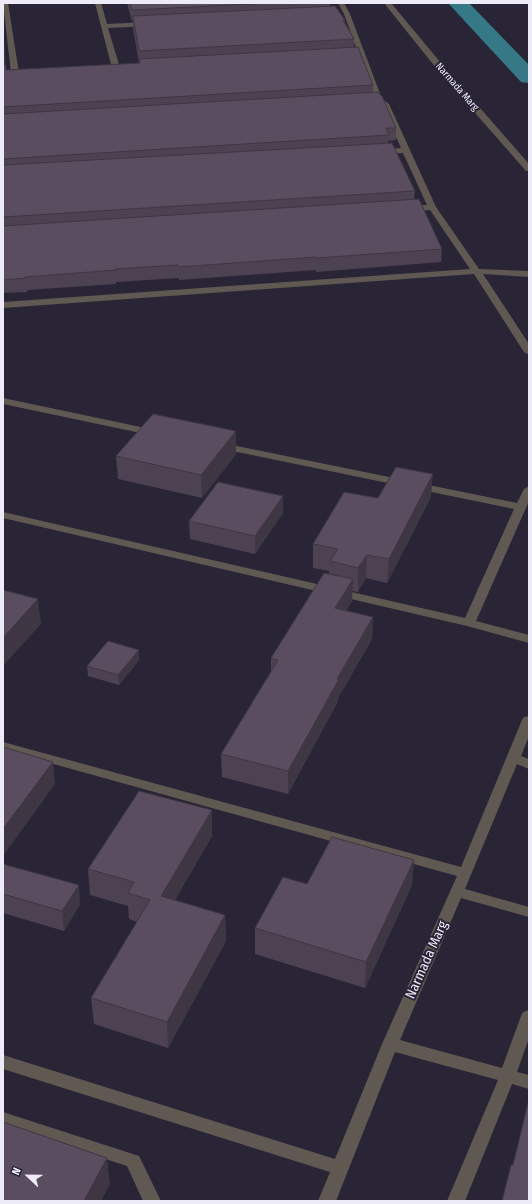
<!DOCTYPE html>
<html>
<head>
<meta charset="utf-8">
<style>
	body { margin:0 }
	#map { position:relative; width:532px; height:1204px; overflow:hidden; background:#292537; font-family:"Fira Sans Condensed",sans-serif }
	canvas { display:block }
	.frame { position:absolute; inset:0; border:4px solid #edebf7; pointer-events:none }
	.north { position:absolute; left:8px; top:1156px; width:40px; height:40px; -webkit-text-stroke:3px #292537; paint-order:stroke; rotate:292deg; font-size:11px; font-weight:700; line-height:16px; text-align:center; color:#edebf7 }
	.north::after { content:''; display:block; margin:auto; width:14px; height:18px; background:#edebf7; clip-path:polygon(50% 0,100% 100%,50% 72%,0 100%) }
</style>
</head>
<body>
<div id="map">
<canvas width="532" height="1204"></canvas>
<div class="frame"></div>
<div class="north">N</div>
</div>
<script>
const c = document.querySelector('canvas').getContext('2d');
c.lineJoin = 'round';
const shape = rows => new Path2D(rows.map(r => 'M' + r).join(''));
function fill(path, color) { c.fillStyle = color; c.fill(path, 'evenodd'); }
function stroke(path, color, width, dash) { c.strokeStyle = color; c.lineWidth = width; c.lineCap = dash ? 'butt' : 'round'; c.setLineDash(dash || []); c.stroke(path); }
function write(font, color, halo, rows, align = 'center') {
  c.font = font + ' "Fira Sans Condensed",sans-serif'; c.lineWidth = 4; c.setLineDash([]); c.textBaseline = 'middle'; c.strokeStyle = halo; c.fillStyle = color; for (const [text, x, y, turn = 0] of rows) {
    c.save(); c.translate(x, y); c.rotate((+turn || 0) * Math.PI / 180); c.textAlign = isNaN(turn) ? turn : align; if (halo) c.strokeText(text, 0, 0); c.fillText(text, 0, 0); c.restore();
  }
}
const canal = shape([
	[448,3,469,3,529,65,529,83,521,82,448,3]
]);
const street = shape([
	[3,3,8,3,19,73,15,75,11,73,3,3],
	[95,3,101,3,107,24,148,22,151,24,148,26,108,28,120,68,119,70,113,70,112,68,95,3],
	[338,3,344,3,350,14,382,99,389,104,436,207,479,269,529,271,529,277,483,274,529,344,529,355,524,352,474,274,3,308,3,302,470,269,430,210,407,212,403,209,407,206,427,205,403,153,379,154,375,152,379,150,401,148,382,105,375,100,344,14,338,3],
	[384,3,391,3,446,69,529,164,529,171,526,171,440,73,384,3],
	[3,398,155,430,160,433,155,436,3,404,3,398],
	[222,443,517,503,524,489,529,486,529,501,476,621,529,635,529,643,467,626,3,518,3,512,465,618,514,509,218,448,217,446,222,443],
	[529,716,529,736,521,756,529,759,529,769,517,764,465,889,529,907,529,917,461,898,400,1040,502,1068,521,1016,523,1012,529,1010,529,1038,517,1072,529,1075,529,1089,512,1084,465,1201,447,1201,498,1080,395,1052,336,1201,318,1201,330,1172,3,1069,3,1055,335,1159,382,1044,457,876,3,750,3,742,461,867,522,720,524,717,529,716],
	[3,1112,139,1156,161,1201,143,1201,127,1166,3,1126,3,1112]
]);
const wall = shape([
	[127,3,330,3,330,6,345,20,345,24,354,39,354,47,373,85,373,92,396,128,396,140,388,141,388,143,415,191,414,200,442,249,441,262,316,272,316,270,179,280,179,278,116,282,116,284,27,290,27,292,3,293,3,33,6,70,139,63,133,28,133,21,132,21],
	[236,454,202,498,118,479,116,456],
	[283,496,283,513,255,554,190,539,189,521],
	[431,497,387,583,366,578,358,592,352,591,352,601,346,611,373,617,372,639,338,698,338,701,288,794,222,777,221,754,271,672,271,658,329,574,329,571,313,568,313,544,378,498],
	[139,650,139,660,119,685,88,676,87,666],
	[212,810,212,836,175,900,225,915,226,941,168,1048,94,1024,91,998,137,922,129,919,128,906,90,895,88,869],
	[414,860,412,885,365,988,255,954,255,928,307,884],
	[3,864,80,904,64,931,3,913]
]);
const shadedWall = shape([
	[3,33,6,70,3,71],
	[236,431,236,454,202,498,201,475],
	[433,474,431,497,387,583,389,559],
	[283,496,283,513,255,554,255,536],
	[367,555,366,578,358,592,358,568],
	[353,579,352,601,334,630,335,608],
	[38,599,41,624,3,666,3,638],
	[373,617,372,639,338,698,338,701,288,794,288,771,337,679],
	[139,650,139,660,119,685,118,675],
	[53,762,55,784,3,856,3,829],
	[212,810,212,836,162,922,161,896],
	[414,860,412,885,365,988,366,962],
	[79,885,80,904,64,931,62,911],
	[225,915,226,941,168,1048,167,1022],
	[107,1158,110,1184,101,1201,84,1201]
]);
const building = shape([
	[130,3,271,3,132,10,130,3],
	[335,6,345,20,343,20,354,39,139,51,133,16,335,6],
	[3,34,5,59,3,59,3,34],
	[358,47,373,85,3,107,3,65,6,66,6,70,140,63,140,59,358,47],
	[377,92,382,96,396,128,386,128,389,135,3,159,3,114,377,92],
	[392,143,415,191,3,217,3,165,392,143],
	[419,199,442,249,317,258,316,257,179,267,178,265,115,269,116,270,25,277,26,278,3,280,3,226,419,199],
	[153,414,236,431,201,475,116,456,153,414],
	[396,467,433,474,389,559,367,555,358,568,330,561,338,549,313,544,344,492,378,498,396,467],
	[218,482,283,496,255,536,189,521,218,482],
	[324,573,353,579,335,608,373,617,337,679,339,679,288,771,221,754,278,660,271,658,324,573],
	[3,590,38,599,3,638,3,590],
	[108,641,139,650,118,675,87,666,108,641],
	[3,747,53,762,3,829,3,747],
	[139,791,212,810,161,896,225,915,167,1022,91,998,150,900,128,893,134,882,88,869,139,791],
	[332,837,414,860,366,962,255,928,283,877,307,884,332,837],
	[3,864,79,885,62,911,3,894,3,864],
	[529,1099,529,1201,502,1201,511,1165,513,1165,529,1099],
	[3,1122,107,1158,84,1201,3,1201,3,1122]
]);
const farStreetnames = [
	["Narmada Marg",457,87,49]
];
const nearStreetnames = [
	["Narmada Marg",427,960,-66]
];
fill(canal, '#347985');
fill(street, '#605951');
fill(wall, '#4d4252');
fill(shadedWall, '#3e3642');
fill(building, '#594d5f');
stroke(building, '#3e3642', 1);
write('10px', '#edebf7', '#292537', farStreetnames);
write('14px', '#edebf7', '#292537', nearStreetnames);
</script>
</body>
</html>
